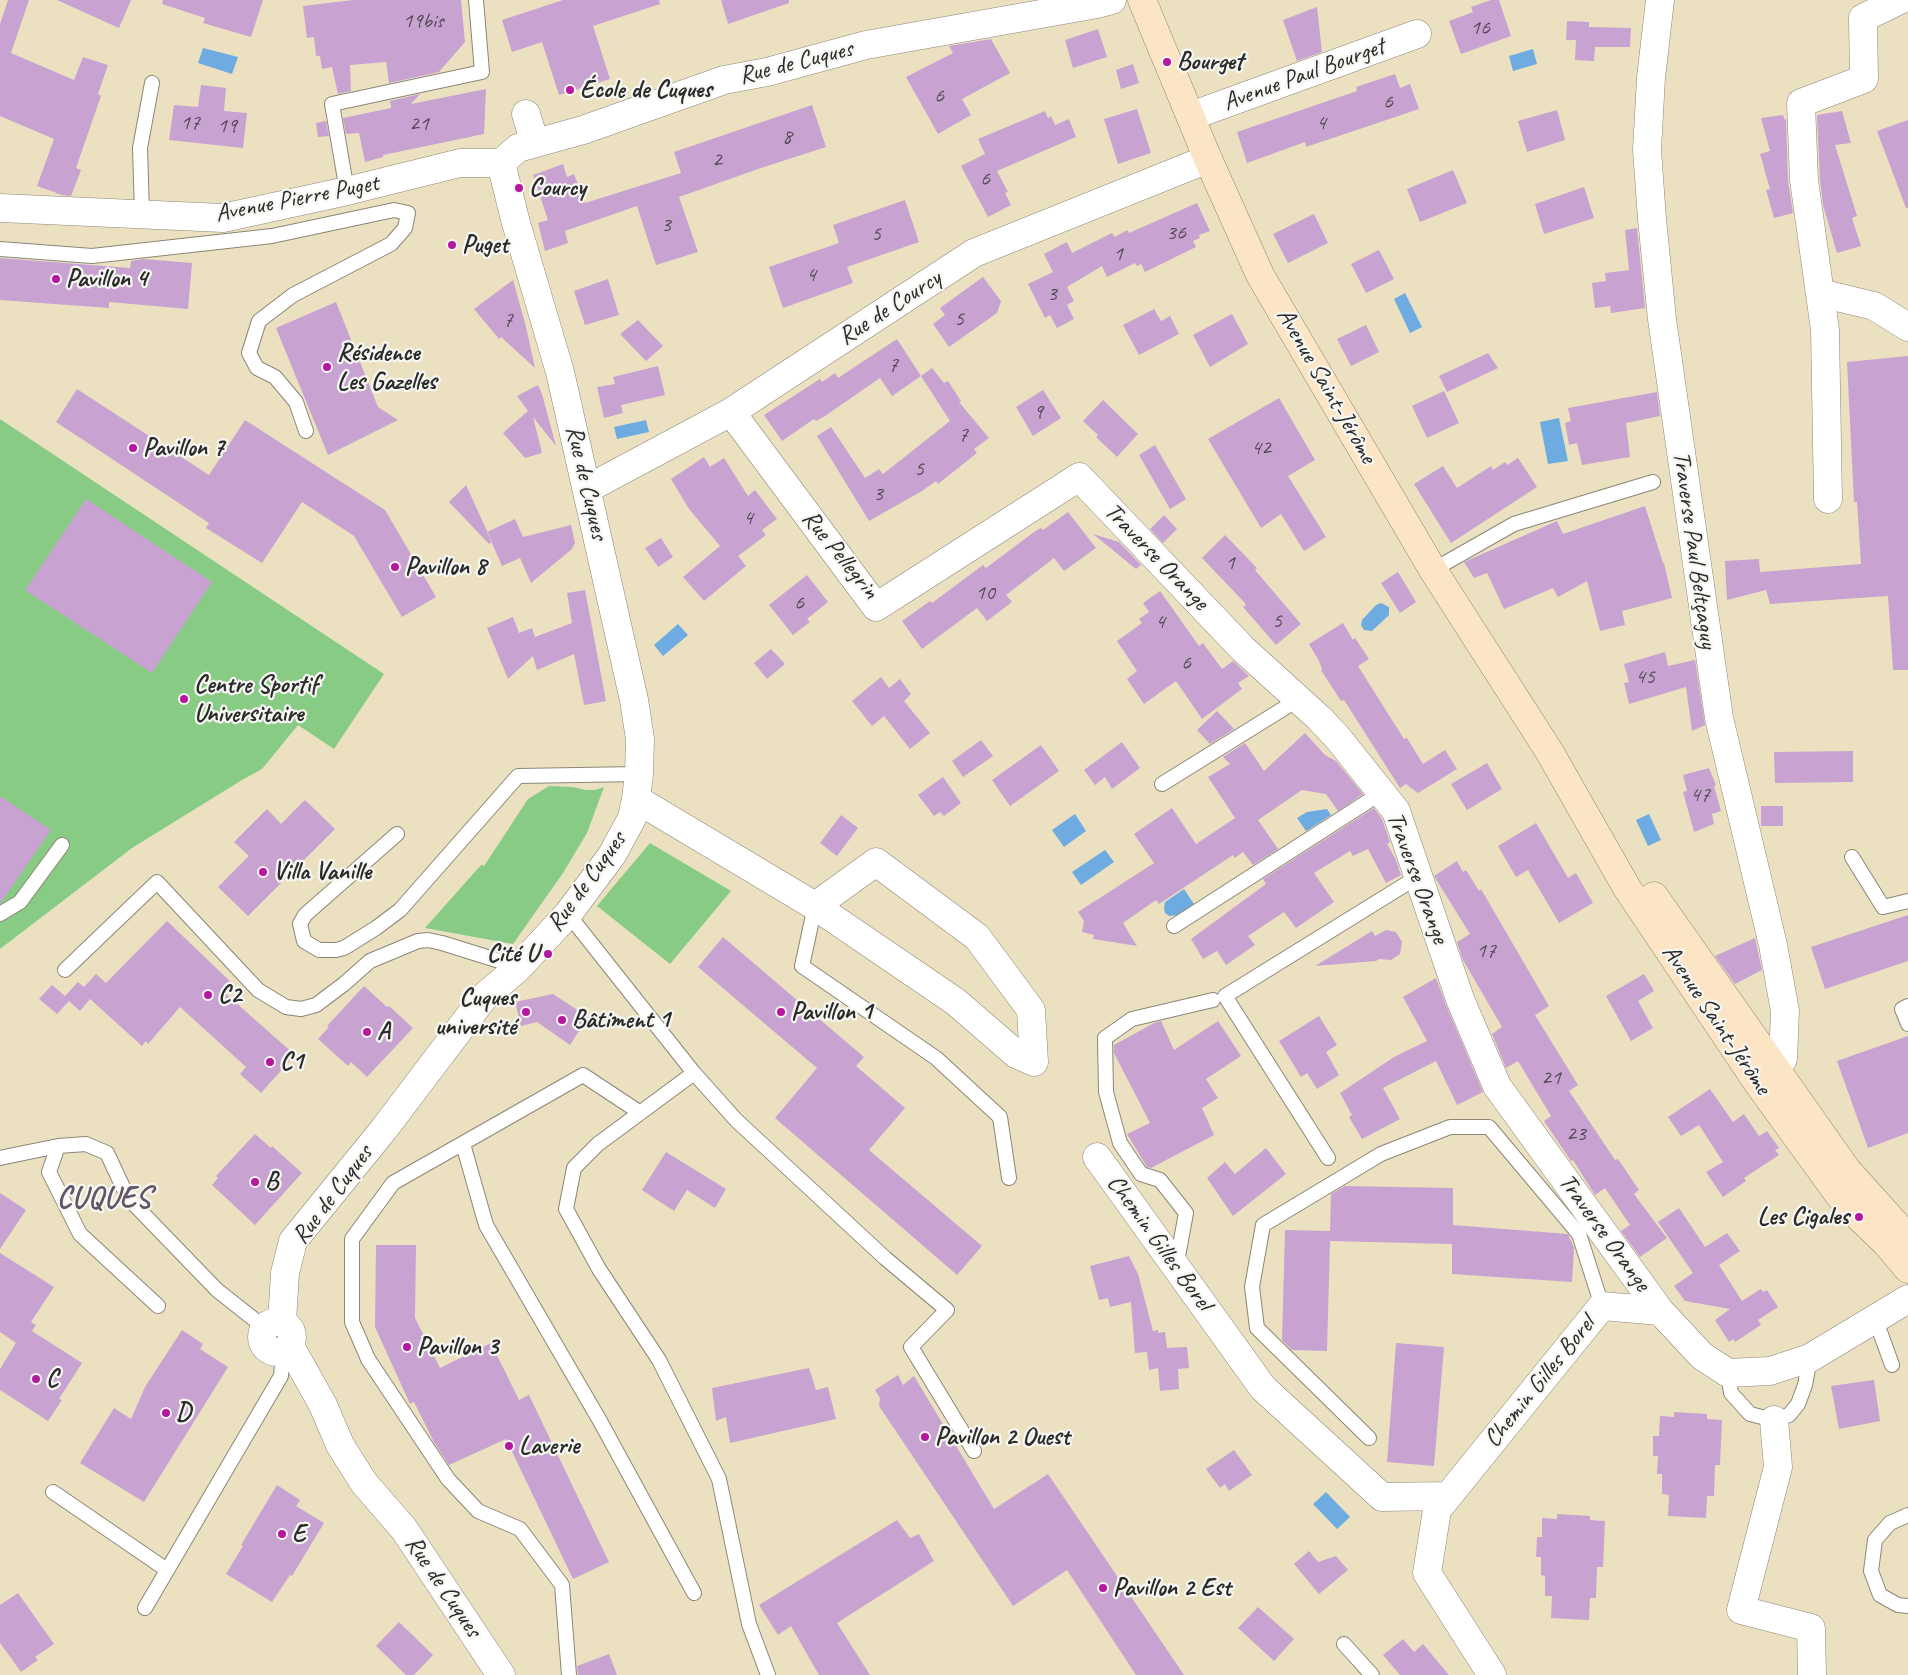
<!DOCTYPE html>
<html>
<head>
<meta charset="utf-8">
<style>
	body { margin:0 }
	canvas { display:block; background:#ebe1c0 }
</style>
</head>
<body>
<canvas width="1908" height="1675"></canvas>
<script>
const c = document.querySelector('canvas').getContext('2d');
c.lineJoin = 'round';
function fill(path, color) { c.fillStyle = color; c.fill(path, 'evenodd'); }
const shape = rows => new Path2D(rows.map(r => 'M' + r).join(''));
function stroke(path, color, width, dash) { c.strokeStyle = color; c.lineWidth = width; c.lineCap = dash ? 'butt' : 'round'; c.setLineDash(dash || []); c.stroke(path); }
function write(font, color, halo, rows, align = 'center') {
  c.font = font + ' Caveat,sans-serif'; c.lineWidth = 4.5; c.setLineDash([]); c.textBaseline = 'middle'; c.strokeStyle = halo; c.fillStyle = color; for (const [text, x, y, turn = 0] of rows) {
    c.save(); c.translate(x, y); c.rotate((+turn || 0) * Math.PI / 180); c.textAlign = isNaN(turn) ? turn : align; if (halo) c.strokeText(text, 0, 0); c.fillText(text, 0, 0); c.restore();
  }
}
const green = shape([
	[0,419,384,674,334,749,298,725,262,769,242,780,132,848,0,949],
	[549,786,573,787,585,790,595,790,604,787,587,833,563,873,513,944,425,928,481,865,484,866,528,799],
	[650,843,731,891,670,964,597,906]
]);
const water = shape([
	[203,48,238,57,232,74,198,63],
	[1533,49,1537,64,1513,71,1509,56],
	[1405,293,1422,327,1410,333,1394,299],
	[1559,418,1568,461,1548,464,1540,422],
	[646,420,649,432,617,439,614,427],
	[1381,603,1389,607,1389,615,1372,631,1364,630,1361,625,1362,620,1376,605],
	[678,624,688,635,663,656,654,645],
	[1327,809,1331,815,1306,831,1297,818,1307,812],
	[1075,814,1086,831,1064,847,1052,830],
	[1649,814,1661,840,1648,846,1636,820],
	[1105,850,1114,862,1081,885,1072,872],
	[1184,889,1194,904,1178,915,1169,916,1165,913,1164,908,1165,902],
	[1326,1492,1350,1517,1337,1529,1313,1504]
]);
const building = shape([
	[8,0,29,0,11,53,74,80,83,57,108,65,98,94,101,96,76,168,81,170,71,196,62,195,37,186,54,139,0,116,0,24],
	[57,0,131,0,119,28],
	[163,0,263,0,251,37,203,23,205,18,162,4],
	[353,0,461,0,465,42,439,72,389,83,386,62,350,65,351,91,338,94,332,67,322,69,320,56,316,56,314,37,307,38,303,6],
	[563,0,659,0,660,4,593,26,610,79,559,95,542,42,512,52,502,20],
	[721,0,789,0,789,3,728,24],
	[1491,0,1499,0,1511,36,1461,54,1449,21,1473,12,1471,7],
	[1317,7,1322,52,1297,61,1283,20],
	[1567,21,1589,22,1589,27,1631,28,1630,47,1595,47,1594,61,1575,60,1576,40,1566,40],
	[1098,29,1107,57,1073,68,1065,40],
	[991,39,1010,73,962,99,971,115,938,134,906,77,953,53,949,46],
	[1133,64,1139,83,1121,89,1116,70],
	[1395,74,1400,88,1410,84,1419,109,1306,147,1305,142,1247,163,1237,132,1357,91,1356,87],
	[201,85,226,88,224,111,247,113,243,148,169,140,174,105,198,107],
	[486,89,484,134,383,155,383,157,365,162,359,133,346,134,343,118,391,108,390,101,420,94,411,104],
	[812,105,826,147,761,168,679,197,698,252,656,265,637,206,565,231,568,243,545,251,538,223,548,220,533,175,563,164,567,177,574,174,585,203,681,173,674,152],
	[1137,109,1151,153,1118,164,1104,119],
	[1557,110,1565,140,1527,152,1518,121],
	[1045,111,1048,118,1051,116,1055,125,1069,119,1076,137,997,171,1008,192,1005,193,1011,205,988,217,961,166,985,154,978,139],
	[1842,111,1851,143,1835,145,1857,216,1852,218,1861,246,1837,253,1823,205,1820,179,1817,115],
	[1783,115,1785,120,1786,119,1788,181,1793,213,1774,218,1766,190,1770,189,1760,154,1770,151,1761,118],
	[1908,120,1908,208,1906,208,1877,131],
	[326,121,329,136,318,137,316,123],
	[1453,170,1467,203,1420,222,1407,189],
	[1584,187,1594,218,1544,234,1535,204],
	[905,200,919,242,847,267,853,283,783,308,769,267,839,243,833,225],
	[1197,203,1210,231,1199,235,1200,238,1193,241,1196,247,1145,272,1141,264,1137,266,1135,263,1107,277,1102,266,1067,287,1074,301,1067,305,1074,319,1057,328,1050,315,1045,318,1028,284,1053,272,1044,254,1067,242,1072,253,1112,233,1115,237,1127,230,1129,233],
	[1314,214,1328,243,1288,263,1273,234],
	[1637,228,1645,308,1611,313,1610,306,1595,308,1592,283,1606,281,1605,273,1629,270,1625,230],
	[1379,250,1394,279,1366,293,1351,264],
	[0,258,130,268,131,261,144,259,192,263,188,309,109,302,109,308,0,300],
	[983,277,1001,301,997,313,949,347,933,324,945,315,940,308],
	[608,279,619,315,585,325,574,291],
	[513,280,526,327,535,368,501,337,499,339,474,309],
	[336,302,378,407,398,420,328,455,276,328],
	[1154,309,1161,321,1170,316,1179,334,1139,355,1123,325],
	[1232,314,1248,344,1210,367,1193,335],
	[638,320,663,346,646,361,620,334],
	[1366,325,1379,352,1351,366,1337,339],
	[897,339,921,376,932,368,944,383,948,381,961,401,959,402,989,438,974,449,977,453,938,484,936,481,922,491,869,521,817,436,831,427,865,478,879,469,883,474,950,421,921,376,892,396,880,378,825,416,816,421,814,419,782,441,764,415,820,379,822,382,835,373,838,378],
	[1488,353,1498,368,1447,392,1439,376],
	[1908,356,1908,670,1893,670,1888,596,1770,604,1766,590,1727,600,1725,561,1759,559,1760,572,1861,564,1857,502,1854,502,1847,362],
	[658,366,665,395,621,405,623,413,604,418,597,387,615,384,613,377],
	[538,385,542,394,556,446,533,417,542,453,525,458,503,433,528,411,517,396],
	[77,389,209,475,245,420,385,510,436,597,402,617,354,536,302,502,262,563,206,528,209,523,56,422],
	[1043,390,1061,418,1033,436,1016,407],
	[1444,391,1459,423,1427,438,1412,406],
	[1657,392,1660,416,1626,423,1630,457,1582,465,1577,443,1569,445,1565,423,1571,421,1568,408],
	[1279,398,1315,460,1288,476,1326,537,1304,551,1281,514,1261,528,1208,439],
	[1103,400,1138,434,1117,457,1096,437,1098,435,1083,421],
	[1155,445,1186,499,1170,509,1139,455],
	[704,457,710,467,724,458,748,496,755,490,777,519,762,530,766,535,738,556,746,566,704,601,683,577,720,546,689,509,671,479],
	[1518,458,1537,487,1451,543,1414,484,1443,466,1457,488,1491,466,1493,470,1505,462,1507,465],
	[466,485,492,542,489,544,449,502],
	[86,499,212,582,152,673,25,590],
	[1645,506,1663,563,1664,563,1672,598,1622,611,1625,625,1600,631,1587,581,1558,597,1553,588,1504,609,1487,573,1474,578,1464,562,1557,521,1563,534],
	[1068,512,1096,548,1064,571,1054,558,1006,595,1012,602,987,621,977,608,922,649,902,621,930,601,932,603,983,565,986,568,1034,532,1041,528,1043,530],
	[1164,515,1177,529,1163,543,1150,529],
	[515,519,523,537,571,525,575,543,572,549,531,583,520,558,502,566,487,532],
	[1093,534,1119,542,1141,565,1136,569],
	[1225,535,1257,568,1255,570,1301,624,1276,645,1243,607,1246,605,1243,601,1202,558],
	[661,538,673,557,658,567,645,548],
	[1398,572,1416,602,1400,613,1381,583],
	[807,575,828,602,807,619,810,622,793,635,769,605],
	[585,590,606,701,584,705,574,654,537,670,533,656,508,679,487,628,513,617,519,633,532,628,535,637,572,623,567,593],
	[1160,591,1199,646,1203,643,1222,669,1233,661,1249,676,1238,683,1242,689,1202,719,1176,681,1144,704,1127,679,1137,671,1117,641,1142,623,1139,619,1149,612,1143,603],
	[1343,623,1353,640,1355,638,1369,659,1358,666,1404,739,1407,738,1423,764,1445,750,1457,769,1418,793,1406,784,1400,788,1344,700,1341,701,1321,670,1322,669,1319,661,1309,644],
	[771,649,785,664,767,679,754,663],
	[1665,652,1668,666,1695,660,1705,725,1692,731,1686,687,1629,704,1624,683,1629,682,1624,664],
	[881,677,889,688,900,679,911,694,904,701,930,733,910,749,884,716,872,726,852,701],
	[1217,711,1234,729,1210,744,1197,730],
	[1305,733,1325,755,1336,761,1363,794,1338,811,1326,794,1302,790,1258,820,1278,849,1253,865,1243,852,1235,858,1233,855,1159,904,1156,900,1123,923,1137,946,1093,939,1094,935,1082,932,1084,921,1078,912,1154,863,1134,834,1172,808,1196,844,1235,818,1208,777,1230,764,1223,757,1245,743,1264,771],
	[981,740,993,756,963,777,952,761],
	[1122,742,1140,768,1112,789,1105,777,1095,785,1084,770],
	[1041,745,1059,771,1010,806,992,780],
	[1853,751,1853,782,1775,783,1774,752],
	[1487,763,1502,789,1467,810,1451,784],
	[1709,768,1716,785,1714,786,1721,811,1712,814,1714,824,1694,832,1683,792,1687,791,1683,775],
	[943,777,961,803,944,816,940,812,934,816,918,795],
	[0,796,51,830,0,904],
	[305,800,335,829,248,916,218,887,249,856,234,842,267,809,281,824],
	[1761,806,1783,806,1783,826,1761,826],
	[1374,808,1382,819,1390,842,1387,844,1396,860,1401,875,1386,883,1368,849,1353,856,1350,851,1314,873,1334,902,1296,928,1284,912,1248,936,1255,945,1226,965,1217,951,1203,959,1191,939,1266,884,1263,879],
	[841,815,858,828,837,856,820,843],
	[1536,823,1568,878,1576,873,1593,903,1559,923,1528,870,1516,877,1498,846],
	[1457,861,1463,872,1466,870,1479,891,1481,889,1549,1006,1535,1015,1578,1085,1569,1091,1615,1160,1618,1159,1639,1190,1634,1194,1667,1238,1640,1257,1621,1231,1630,1225,1605,1188,1595,1195,1573,1160,1571,1161,1544,1121,1551,1116,1518,1061,1506,1068,1492,1034,1502,1027,1463,960,1457,942,1470,934,1434,876],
	[1908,915,1908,961,1825,989,1811,947],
	[167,921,234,985,226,994,295,1055,261,1093,240,1074,246,1067,180,1007,148,1044,146,1041,142,1046,90,999,80,1011,69,1001,57,1014,39,999,52,985,65,996,78,982,84,987,96,974,106,983],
	[1386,930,1396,932,1402,942,1400,954,1391,960,1379,959,1376,961,1315,966,1372,931,1375,936],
	[723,937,864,1057,856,1066,905,1108,869,1150,982,1246,957,1275,775,1118,817,1068,698,967],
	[1755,938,1762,970,1735,984,1715,956],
	[1644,974,1654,991,1638,1001,1653,1028,1631,1041,1606,996],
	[1436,978,1446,1005,1483,1092,1457,1105,1436,1061,1383,1088,1400,1119,1362,1139,1349,1117,1352,1115,1340,1093,1394,1057,1427,1041,1403,997],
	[364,986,387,1007,389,1006,413,1028,367,1077,351,1062,348,1066,318,1039,329,1027,327,1026],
	[553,994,588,1017,570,1045,537,1022,521,1026,515,1002],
	[1319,1016,1337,1045,1326,1052,1339,1075,1317,1089,1307,1073,1301,1077,1279,1041],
	[1161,1021,1174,1050,1218,1021,1241,1056,1206,1079,1218,1098,1202,1108,1214,1135,1151,1168,1147,1167,1127,1134,1150,1123,1114,1053,1114,1045,1154,1023],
	[1908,1036,1908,1133,1868,1148,1837,1061],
	[1710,1089,1733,1122,1744,1114,1759,1136,1767,1131,1779,1148,1775,1150,1779,1155,1744,1178,1746,1181,1723,1197,1706,1172,1723,1162,1699,1125,1681,1136,1668,1117],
	[255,1134,271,1148,272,1146,302,1173,255,1225,212,1185,218,1178,216,1176],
	[1266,1148,1286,1174,1233,1216,1207,1178,1225,1162,1235,1174],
	[666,1152,726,1189,715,1208,687,1190,674,1211,642,1190],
	[1345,1186,1453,1188,1453,1225,1568,1234,1574,1248,1572,1282,1452,1274,1452,1244,1330,1241,1327,1351,1292,1350,1282,1340,1285,1230,1330,1231,1331,1194],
	[0,1193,26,1210,0,1249],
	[1679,1208,1705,1247,1727,1233,1740,1251,1719,1265,1742,1301,1761,1289,1763,1292,1767,1290,1778,1307,1758,1320,1761,1325,1735,1342,1733,1339,1729,1342,1715,1320,1730,1309,1685,1301,1674,1286,1693,1273,1658,1222],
	[376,1245,416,1245,415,1318,440,1368,491,1343,519,1400,529,1395,609,1562,573,1579,506,1439,449,1465,434,1442,414,1402,410,1404,375,1327],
	[0,1253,54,1287,31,1322,36,1325,32,1331,82,1363,59,1399,62,1400,48,1421,0,1390,0,1369,16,1343,0,1332],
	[1129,1256,1138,1274,1153,1331,1158,1330,1158,1333,1165,1332,1167,1348,1187,1347,1189,1368,1178,1369,1179,1389,1160,1391,1158,1368,1149,1370,1147,1352,1135,1353,1131,1302,1110,1307,1108,1298,1099,1300,1090,1266],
	[182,1330,203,1344,200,1349,228,1367,144,1502,80,1463,114,1408,131,1419,145,1387],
	[1396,1343,1444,1347,1434,1466,1387,1462],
	[809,1368,816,1390,828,1387,836,1419,730,1443,726,1417,716,1421,712,1388],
	[898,1375,903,1385,914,1376,994,1509,1048,1474,1184,1675,1136,1675,1067,1570,1013,1606,879,1406,880,1398,875,1390],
	[1874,1380,1880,1421,1839,1429,1831,1386],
	[1674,1412,1707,1414,1707,1419,1722,1420,1720,1465,1715,1465,1714,1496,1707,1496,1706,1518,1668,1516,1669,1495,1662,1494,1662,1474,1657,1474,1658,1456,1653,1456,1653,1436,1659,1436,1660,1416,1674,1417],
	[1234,1450,1252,1475,1229,1491,1225,1484,1220,1488,1206,1469],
	[277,1485,300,1500,296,1506,324,1523,292,1576,290,1575,272,1602,226,1574,243,1546,241,1545],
	[1557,1514,1590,1516,1590,1520,1605,1521,1603,1567,1597,1567,1596,1598,1590,1598,1589,1620,1551,1618,1552,1596,1545,1596,1545,1576,1541,1575,1541,1557,1536,1557,1537,1537,1542,1537,1542,1518,1557,1519],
	[897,1520,910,1538,919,1534,934,1561,837,1623,870,1675,819,1675,791,1626,778,1635,759,1605],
	[1309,1551,1318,1562,1336,1556,1348,1570,1319,1594,1294,1564],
	[18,1593,54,1644,35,1657,38,1660,21,1672,0,1643,0,1605],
	[1258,1607,1294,1639,1274,1661,1238,1628],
	[399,1622,433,1655,414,1675,406,1675,376,1646],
	[1403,1639,1414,1652,1423,1644,1449,1675,1400,1675,1383,1655],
	[609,1654,617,1675,578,1675,577,1666]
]);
const lane = shape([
	[347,191,332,104,482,72,476,0],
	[142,214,140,148,152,83],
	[0,249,92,256,272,236,394,210,408,213,405,228,391,244,293,295,259,321,249,353,257,368,275,377,296,402,306,431],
	[1433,570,1514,524,1653,482],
	[1162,784,1299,699],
	[397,834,305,915,300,924,304,941,319,950,336,950,344,948,376,928,400,910,518,776,639,774],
	[1852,857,1883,907,1908,901],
	[815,906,802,966,936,1058,1000,1117,1009,1178],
	[0,914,20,902,62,845],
	[568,914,694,1073,736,1120,885,1258,947,1310,911,1347,974,1451],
	[1174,926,1381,793],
	[65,970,157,882,258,990,286,1007,301,1009,316,1005,344,984,370,961,418,941,428,940,442,943,519,967],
	[1908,1006,1902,1009,1908,1024],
	[694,1073,598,1144,574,1168,566,1209,599,1269,659,1360,719,1479,749,1624,768,1675],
	[463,1144,486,1225,600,1421,694,1593],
	[0,1158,58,1146],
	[1328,1158,1225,996,1419,876],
	[1176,1267,1186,1213,1160,1180,1141,1174,1120,1143,1106,1092,1105,1038,1132,1019,1213,1000],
	[158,1306,80,1234,49,1172,58,1146,86,1144,107,1153,128,1198,217,1290,265,1328],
	[1875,1318,1892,1365],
	[1728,1373,1731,1393,1750,1414,1774,1420,1789,1415,1798,1404,1805,1385,1810,1358],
	[1369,1438,1257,1328,1252,1287,1263,1225,1381,1154,1450,1127,1489,1127,1579,1234,1602,1306],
	[53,1492,167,1570],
	[1908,1515,1890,1523,1875,1540,1871,1571,1880,1595,1898,1605,1908,1606],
	[145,1608,281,1376,283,1352],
	[1344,1644,1372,1675],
	[569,1675,562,1585,520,1529,478,1511,448,1479,368,1359,352,1322,352,1239,393,1183,583,1075,639,1112]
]);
const street = shape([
	[1660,0,1651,78,1647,150,1652,219,1662,319,1719,718,1773,945,1785,1011,1783,1059,1776,1069,1758,1081],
	[526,114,532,134],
	[1191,116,1417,34],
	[501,163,518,148,583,130,724,80,767,72,866,45,1097,4,1112,0],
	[0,208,223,218,347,191,460,163,501,163],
	[1820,293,1874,306,1908,327],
	[731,412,876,607,1079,477,1243,649,1319,718,1337,737,1396,811,1460,999,1497,1086,1660,1311],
	[587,489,731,412,974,253,1208,159],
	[1828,499,1825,330,1804,180,1801,103,1864,79,1863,18,1900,0],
	[636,799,815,906,956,1002,1016,1054,1034,1062,1031,1010,977,937,876,862,815,906],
	[1097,1157,1263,1388,1382,1497,1447,1496],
	'262 1337a15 15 0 1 1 30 0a15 15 0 1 1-30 0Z',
	[282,1322,285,1273,293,1241,384,1129,484,997,519,967,568,914,612,855,632,818,636,799,639,774,640,739,634,700,560,372,516,223,501,163],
	[290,1346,323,1405,340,1445,364,1483,404,1529,501,1675],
	[1774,1420,1778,1467,1741,1610,1811,1628,1812,1675],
	[1492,1675,1427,1573,1437,1510,1602,1306,1660,1311,1702,1356,1728,1373,1770,1371,1810,1358,1908,1299]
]);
const secondary = shape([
	[1142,0,1208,159,1260,275,1433,570,1549,751,1627,888,1757,1082,1839,1195,1859,1217,1886,1243,1908,1269],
	[1654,896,1847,1170,1908,1238]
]);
const markers = [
	[1167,62,5,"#b5179e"],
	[570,90,5,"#b5179e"],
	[519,188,5,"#b5179e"],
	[452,245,5,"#b5179e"],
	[56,279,5,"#b5179e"],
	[327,367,5,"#b5179e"],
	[133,448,5,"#b5179e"],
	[395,567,5,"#b5179e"],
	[184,699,5,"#b5179e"],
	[263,872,5,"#b5179e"],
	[548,954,5,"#b5179e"],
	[208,995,5,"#b5179e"],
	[526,1012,5,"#b5179e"],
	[781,1012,5,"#b5179e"],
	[562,1020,5,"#b5179e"],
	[367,1032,5,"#b5179e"],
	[270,1062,5,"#b5179e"],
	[255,1182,5,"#b5179e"],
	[1859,1217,5,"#b5179e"],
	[407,1347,5,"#b5179e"],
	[36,1379,5,"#b5179e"],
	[166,1413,5,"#b5179e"],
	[925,1437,5,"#b5179e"],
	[509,1446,5,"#b5179e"],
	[282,1534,5,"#b5179e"],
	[1103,1588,5,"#b5179e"]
];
const numberNames = [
	["19bis",423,21],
	["16",1480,28],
	["6",939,96],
	["6",1388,102],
	["17",190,123],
	["4",1321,123],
	["21",419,124],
	["19",227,126],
	["8",787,137],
	["2",717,160],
	["6",985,179],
	["3",666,225],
	["36",1176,233],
	["5",876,234],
	["1",1118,254],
	["4",811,275],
	["3",1052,294],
	["5",959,319],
	["7",508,320],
	["7",893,365],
	["9",1038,412],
	["7",963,435],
	["42",1261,448],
	["5",919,469],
	["3",878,494],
	["4",748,518],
	["1",1230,563],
	["10",985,593],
	["6",799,603],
	["5",1277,621],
	["4",1160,622],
	["6",1186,663],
	["45",1645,677],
	["47",1700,795],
	["17",1486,951],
	["21",1551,1078],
	["23",1576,1134]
];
const poiNames = [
	["Bourget",1177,62],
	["École de Cuques",580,90],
	["Courcy",529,188],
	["Puget",462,245],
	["Pavillon 4",66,279],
	["Résidence",337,353],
	["Les Gazelles",337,382],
	["Pavillon 7",143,448],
	["Pavillon 8",405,567],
	["Centre Sportif",194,685],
	["Universitaire",194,714],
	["Villa Vanille",273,872],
	["Cité U",538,954,"right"],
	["C2",218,995],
	["Cuques",516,998,"right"],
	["université",516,1027,"right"],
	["Pavillon 1",791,1012],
	["Bâtiment 1",572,1020],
	["A",377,1032],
	["C1",280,1062],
	["B",265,1182],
	["Les Cigales",1849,1217,"right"],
	["Pavillon 3",417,1347],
	["C",46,1379],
	["D",176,1413],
	["Pavillon 2 Ouest",935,1437],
	["Laverie",519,1446],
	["E",292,1534],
	["Pavillon 2 Est",1113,1588]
];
const streetNames = [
	["Rue de Cuques",796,63,-14],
	["Avenue Paul Bourget",1304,75,-20],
	["Avenue Pierre Puget",297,199,-11],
	["Rue de Courcy",890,308,-33],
	["Avenue Saint-Jérôme",1326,386,60],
	["Rue de Cuques",586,483,77],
	["Traverse Paul Beltçaguy",1694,550,82],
	["Rue Pellegrin",840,555,51],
	["Traverse Orange",1156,557,46],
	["Traverse Orange",1417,878,70],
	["Rue de Cuques",587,882,-54],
	["Avenue Saint-Jérôme",1716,1020,56],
	["Rue de Cuques",333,1195,-53],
	["Traverse Orange",1604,1233,54],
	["Chemin Gilles Borel",1159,1243,54],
	["Chemin Gilles Borel",1540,1382,-51],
	["Rue de Cuques",443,1587,56]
];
const districtNames = [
	["CUQUES",104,1199]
];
fill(green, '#88cb84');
fill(water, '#6eabe0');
fill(building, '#c8a3d1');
stroke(lane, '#8b8676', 16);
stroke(street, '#8b8676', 29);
stroke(secondary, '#8b8676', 29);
stroke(lane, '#fff', 14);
stroke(street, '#fff', 28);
stroke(secondary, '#fce5c4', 28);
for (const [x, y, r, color] of markers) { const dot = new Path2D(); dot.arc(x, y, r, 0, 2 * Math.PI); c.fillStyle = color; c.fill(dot); stroke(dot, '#f6f6f2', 2); }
write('22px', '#524954', null, numberNames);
write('bold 25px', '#2b2b2b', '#f6f6f2', poiNames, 'left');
write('25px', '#2b2b2b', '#f6f6f2', streetNames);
c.letterSpacing = '1px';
write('bold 30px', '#625565', '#f6f6f2', districtNames);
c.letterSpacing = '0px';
</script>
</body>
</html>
